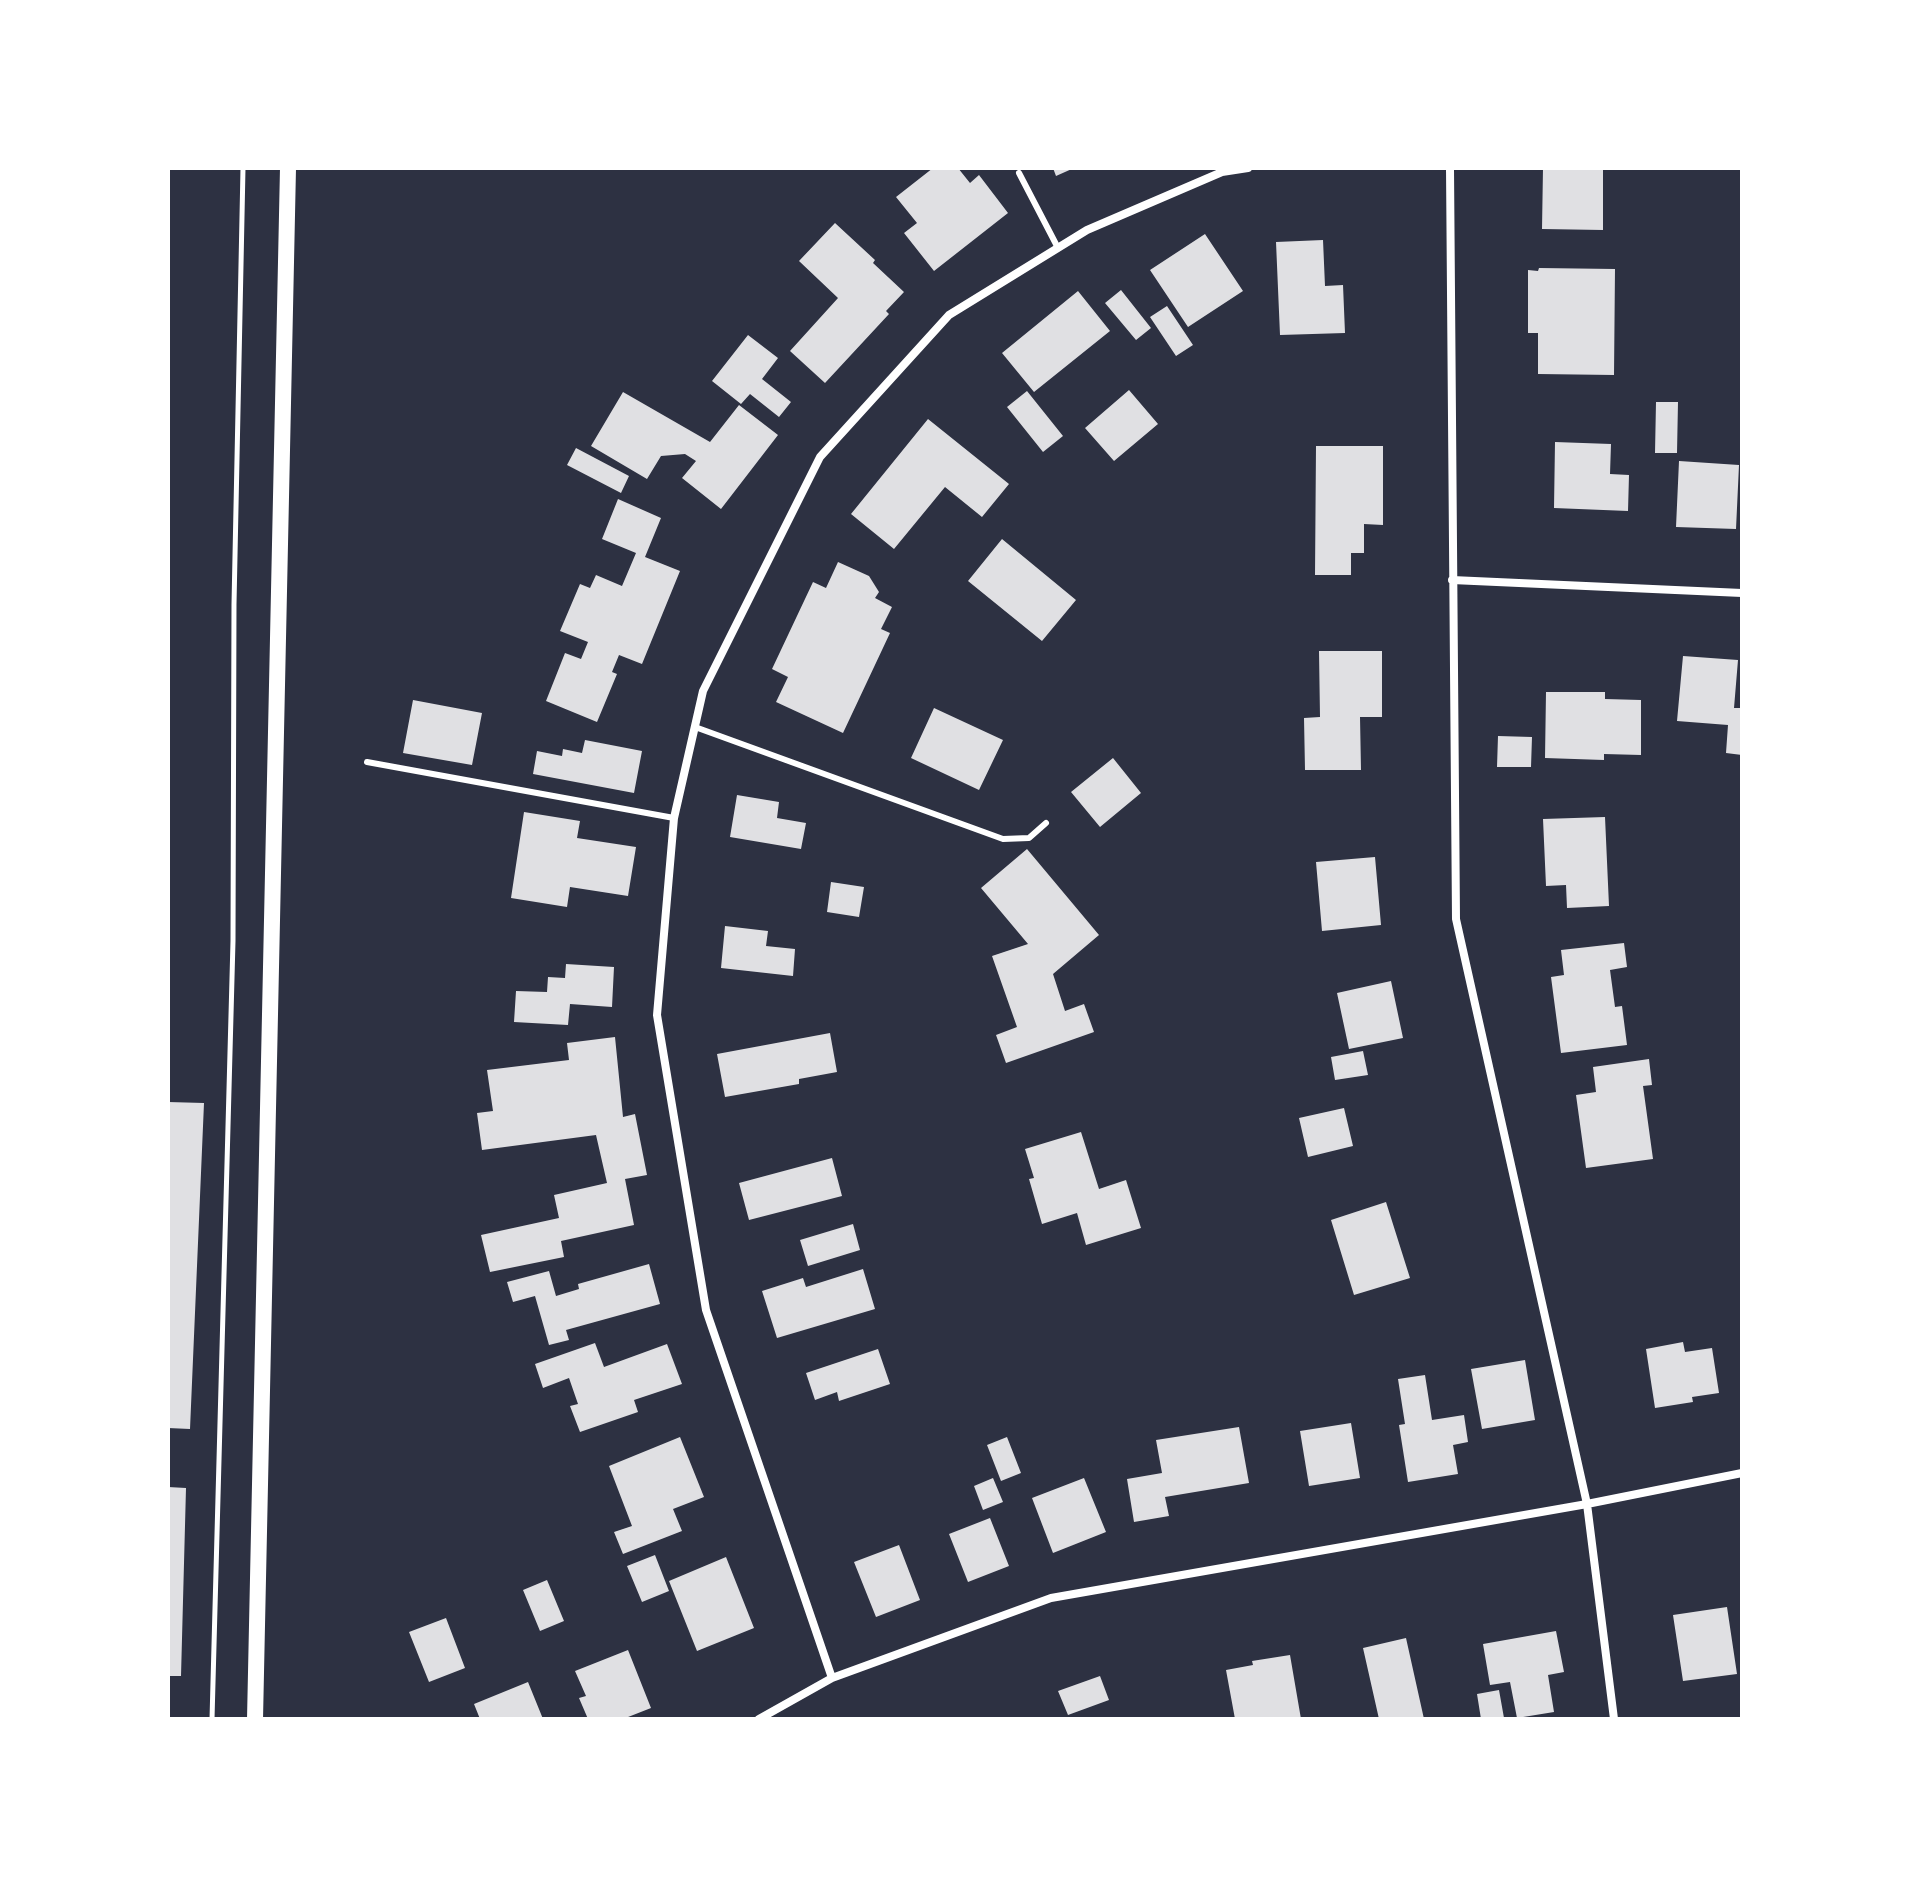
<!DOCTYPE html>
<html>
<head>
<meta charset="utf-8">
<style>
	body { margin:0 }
	#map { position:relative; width:1910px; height:1887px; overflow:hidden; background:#2d3142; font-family:Karla,sans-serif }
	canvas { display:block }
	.frame { position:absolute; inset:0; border:170px solid #fff; pointer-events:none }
</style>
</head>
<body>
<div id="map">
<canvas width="1910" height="1887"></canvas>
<div class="frame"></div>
</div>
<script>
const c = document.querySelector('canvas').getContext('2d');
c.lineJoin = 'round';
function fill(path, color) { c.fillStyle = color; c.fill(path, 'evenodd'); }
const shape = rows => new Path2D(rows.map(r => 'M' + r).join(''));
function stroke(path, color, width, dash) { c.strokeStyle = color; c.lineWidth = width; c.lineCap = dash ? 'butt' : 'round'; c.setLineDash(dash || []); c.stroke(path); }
const building = shape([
	[933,168,958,168,970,183,979,175,1008,213,934,271,904,233,917,223,896,197],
	[1053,168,1074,168,1056,176],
	[1543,168,1603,168,1603,230,1542,229],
	[835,223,875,260,873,263,904,292,886,311,889,314,825,383,790,351,838,298,799,261],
	[1205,234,1243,291,1188,327,1150,270],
	[1323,240,1325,286,1343,285,1345,333,1280,335,1276,242],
	[1539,268,1615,269,1614,375,1538,374,1538,333,1528,333,1528,270,1538,271],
	[1121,290,1151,328,1136,340,1105,303],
	[1078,291,1110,331,1034,392,1002,353],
	[1167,306,1193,345,1176,356,1150,317],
	[748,335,778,358,762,379,791,402,779,417,750,394,741,404,712,381],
	[1129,390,1158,424,1114,461,1085,428],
	[1027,391,1063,436,1043,452,1007,407],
	[623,392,710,442,739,405,778,435,721,509,682,478,696,461,685,454,661,456,647,479,591,446],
	[1656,402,1678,402,1677,453,1655,453],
	[928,419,1009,484,982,517,945,487,894,549,851,514],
	[1555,442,1611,444,1610,474,1629,475,1628,511,1554,508],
	[1316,446,1383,446,1383,525,1364,524,1364,553,1351,553,1351,575,1315,575],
	[576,448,629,476,621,493,567,465],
	[1679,461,1739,465,1736,529,1676,527],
	[618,499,661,518,645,557,680,571,642,664,619,655,612,672,617,674,597,722,546,701,565,653,581,659,588,642,560,631,580,584,590,588,596,575,622,586,636,553,602,539],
	[1002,539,1076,600,1042,641,968,581],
	[838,562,869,576,879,592,875,598,892,607,881,629,890,633,843,733,776,702,788,677,772,669,813,582,826,588],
	[1319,651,1382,651,1382,717,1360,717,1361,770,1305,770,1304,718,1320,717],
	[1683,656,1738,660,1734,708,1742,708,1742,755,1726,753,1728,725,1677,721],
	[1546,692,1605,692,1605,699,1641,700,1641,755,1604,754,1604,760,1545,758],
	[413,700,482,713,472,765,403,753],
	[934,708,1003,740,979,790,911,758],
	[1498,736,1532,737,1531,767,1497,767],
	[585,740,642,751,634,793,533,774,537,751,562,756,563,749,582,753],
	[1113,758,1141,793,1100,827,1071,792],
	[737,795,779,802,777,818,806,823,801,849,730,837],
	[524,812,580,821,577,838,636,847,628,896,570,887,567,907,511,898],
	[1605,817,1609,906,1567,908,1566,885,1546,886,1543,819],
	[1027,849,1099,935,1053,974,1065,1011,1084,1004,1094,1032,1006,1063,996,1035,1017,1027,992,956,1028,944,981,888],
	[1375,857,1381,925,1322,931,1316,862],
	[831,882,864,887,859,917,827,912],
	[725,926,768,931,766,946,795,949,793,976,721,968],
	[1624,943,1627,967,1610,970,1615,1007,1622,1006,1627,1045,1561,1053,1551,977,1564,975,1561,950],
	[566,964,614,967,612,1007,570,1004,568,1025,514,1022,516,991,547,992,548,977,565,978],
	[1391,981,1403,1038,1349,1049,1337,993],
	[830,1033,837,1072,799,1079,799,1084,725,1097,717,1054],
	[615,1037,623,1117,635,1114,647,1175,625,1179,634,1225,561,1241,564,1257,490,1272,481,1235,559,1218,554,1195,607,1183,596,1135,482,1150,477,1113,493,1111,487,1070,569,1060,567,1043],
	[1363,1051,1368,1075,1335,1080,1331,1057],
	[1649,1059,1652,1085,1643,1086,1653,1159,1586,1168,1576,1095,1596,1092,1593,1067],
	[168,1102,204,1103,190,1429,168,1428],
	[1344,1108,1353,1146,1308,1157,1299,1118],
	[1081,1132,1099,1189,1126,1180,1141,1228,1086,1245,1077,1213,1042,1224,1029,1179,1034,1178,1025,1149],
	[832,1158,842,1196,749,1220,739,1183],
	[1386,1202,1410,1278,1354,1295,1331,1220],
	[853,1224,860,1250,808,1266,800,1240],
	[649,1264,660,1304,566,1330,569,1340,549,1345,535,1296,513,1302,507,1282,549,1271,556,1296,579,1289,578,1284],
	[863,1269,875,1309,777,1338,762,1291,803,1278,806,1287],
	[1683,1342,1685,1352,1712,1348,1719,1393,1692,1397,1693,1402,1655,1408,1646,1349],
	[595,1343,604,1367,667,1344,682,1384,634,1400,638,1412,580,1432,570,1406,578,1404,569,1378,543,1388,535,1364],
	[878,1349,890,1384,839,1401,837,1392,815,1400,806,1373],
	[1525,1360,1535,1420,1482,1429,1471,1369],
	[1425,1375,1432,1420,1464,1415,1468,1442,1453,1445,1458,1474,1408,1482,1399,1425,1405,1424,1398,1379],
	[1351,1423,1360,1478,1309,1486,1300,1431],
	[1239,1427,1249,1483,1165,1497,1169,1516,1134,1522,1127,1479,1162,1473,1156,1440],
	[680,1437,704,1497,673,1509,682,1531,623,1554,614,1532,632,1526,609,1466],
	[1007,1437,1021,1473,1001,1481,987,1445],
	[993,1478,1003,1502,983,1510,974,1486],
	[1084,1478,1106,1532,1053,1553,1032,1498],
	[168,1487,186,1488,181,1676,168,1676],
	[990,1518,1009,1566,968,1582,949,1534],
	[899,1545,920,1600,876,1617,854,1562],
	[655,1555,669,1591,642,1602,627,1566],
	[726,1557,754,1628,697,1651,669,1581],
	[547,1580,564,1621,540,1631,523,1590],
	[1727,1607,1737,1674,1683,1681,1673,1615],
	[446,1618,465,1668,429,1682,409,1632],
	[1556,1631,1564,1672,1548,1675,1554,1712,1517,1718,1510,1682,1490,1685,1483,1644],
	[1406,1638,1424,1719,1379,1719,1363,1648],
	[628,1650,651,1708,623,1719,588,1719,579,1698,586,1696,575,1671],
	[1290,1655,1301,1719,1235,1719,1226,1670,1253,1665,1252,1661],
	[1100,1676,1109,1700,1068,1715,1058,1691],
	[528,1682,543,1719,480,1719,474,1704],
	[1499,1690,1504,1718,1481,1719,1477,1694]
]);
const path = shape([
	[212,1719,233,941,234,604,243,168]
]);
const service = shape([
	[1019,173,1058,248],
	[695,727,1003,839,1029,838,1046,823],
	[367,762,674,818]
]);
const minor = shape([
	[1450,168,1456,919,1587,1504,1614,1719],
	[1452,580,1742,593],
	[832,1678,706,1310,657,1015,674,818,703,691,820,457,949,315,1087,230,1222,172,1248,168],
	[759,1719,832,1678,1051,1598,1587,1504,1742,1473]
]);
const secondary = shape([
	[255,1719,288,168]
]);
fill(building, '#e0e0e3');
stroke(path, '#fff', 5);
stroke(service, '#fff', 6);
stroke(minor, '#fff', 8);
stroke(secondary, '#fff', 16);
</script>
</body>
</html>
